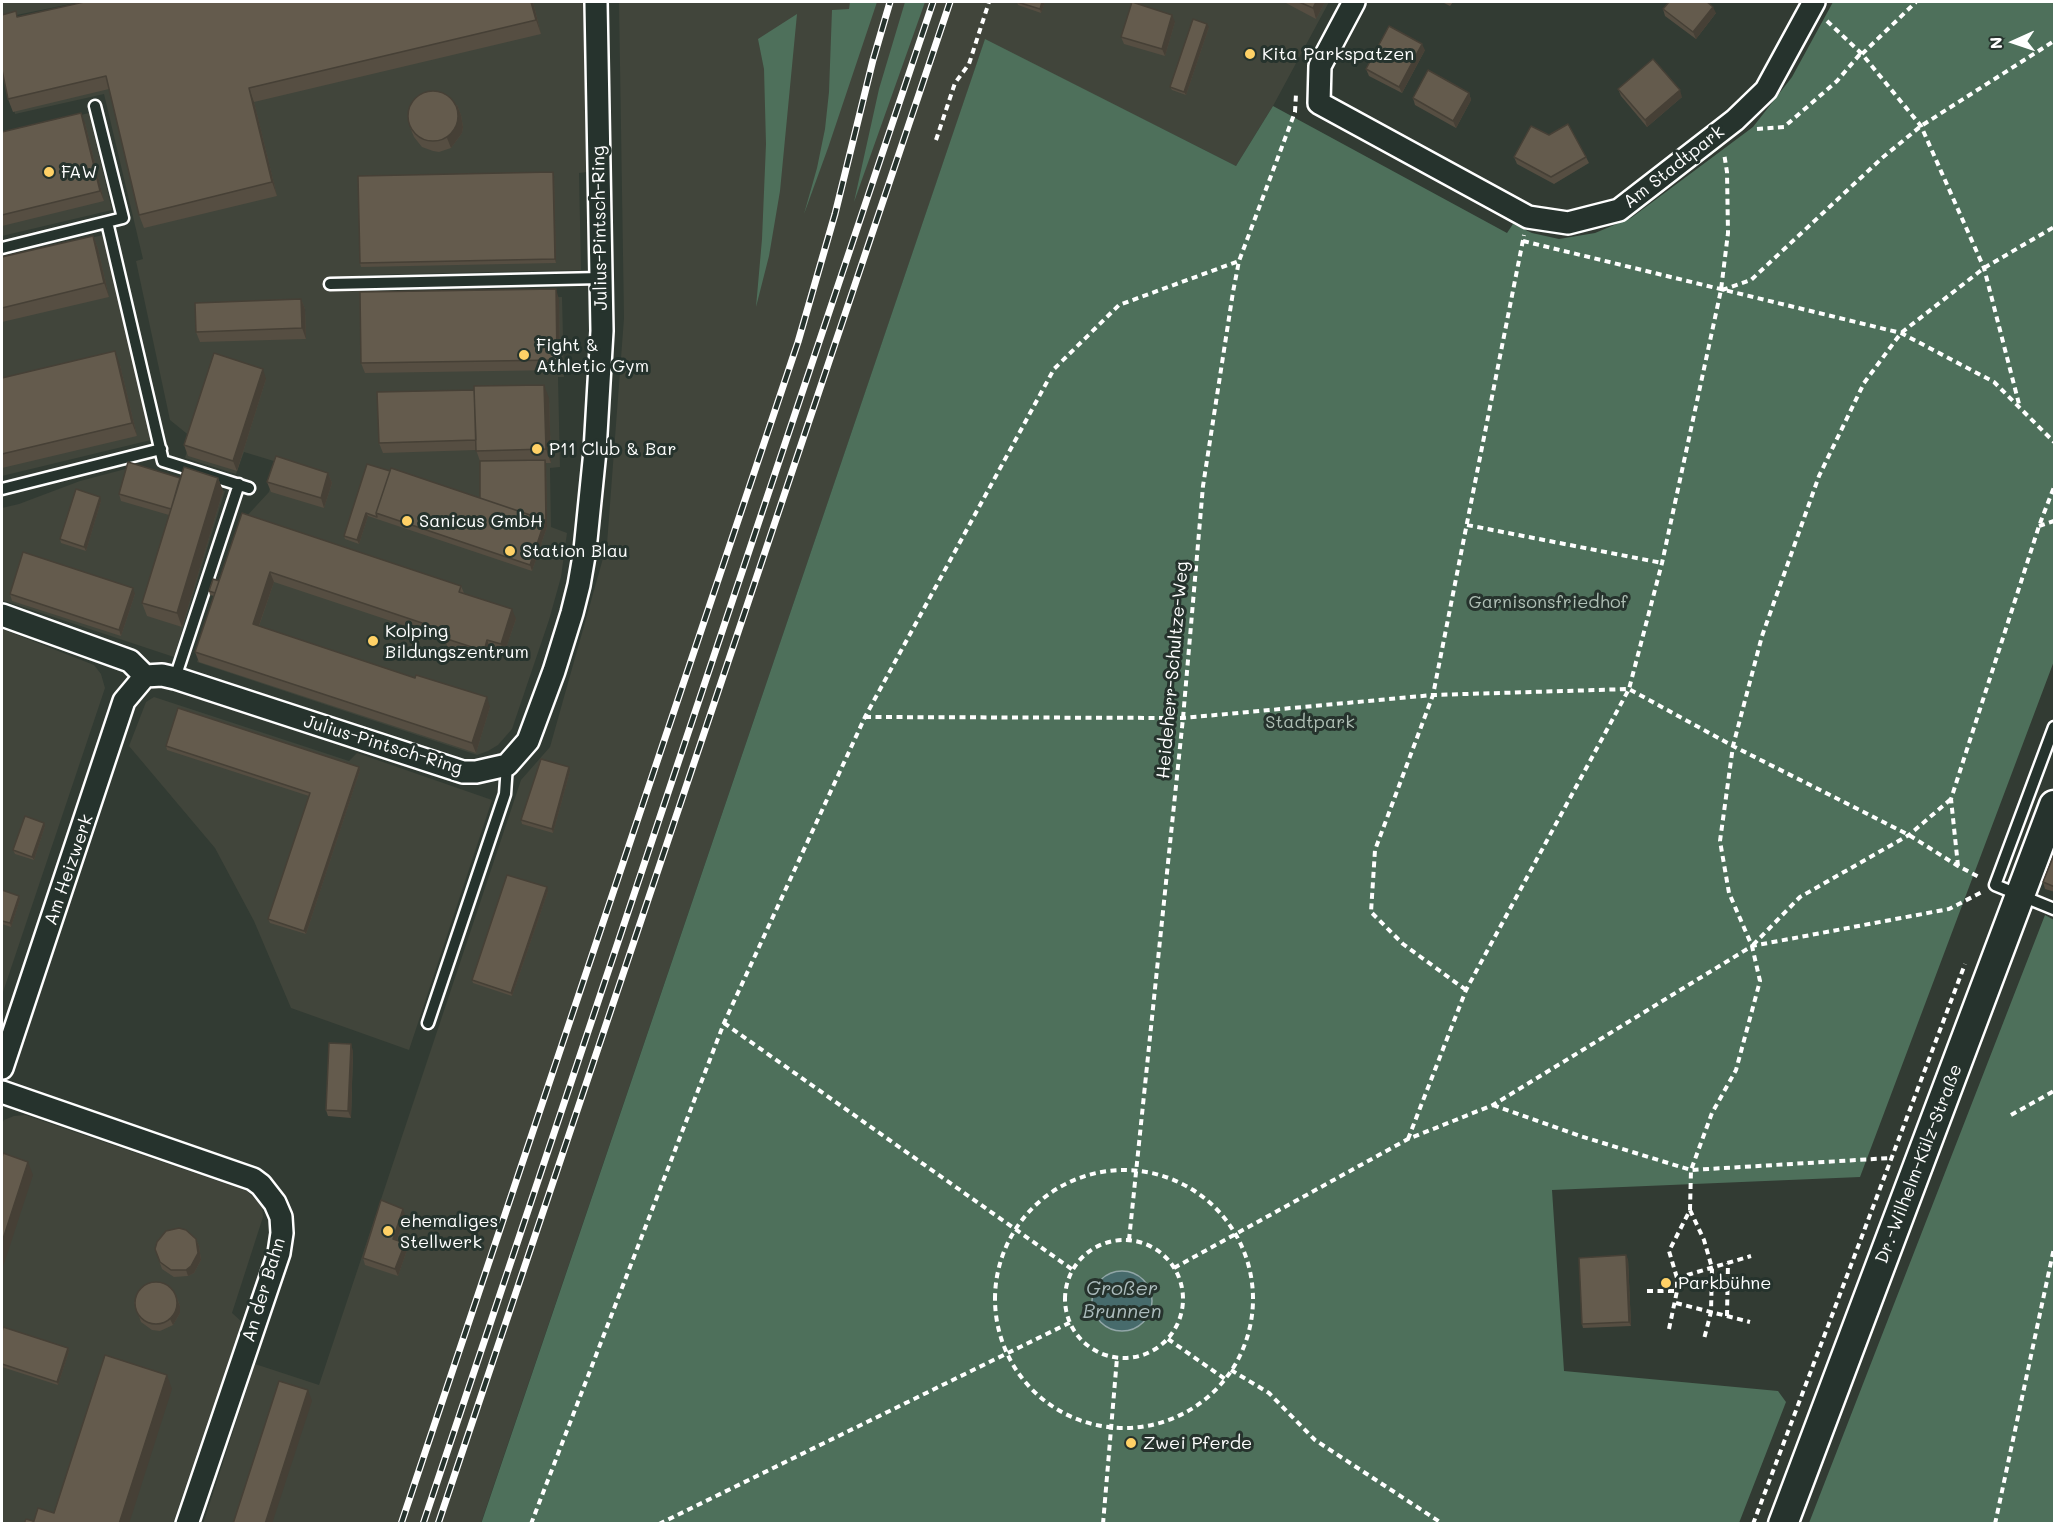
<!DOCTYPE html>
<html>
<head>
<meta charset="utf-8">
<style>
	body { margin:0 }
	#map { position:relative; width:2056px; height:1525px; overflow:hidden; background:#323b33; font-family:Mali,sans-serif }
	canvas { display:block }
	.frame { position:absolute; inset:0; border:3px solid #fff; pointer-events:none }
	.north { position:absolute; left:1984px; top:12px; width:60px; height:60px; -webkit-text-stroke:4px #26332d; paint-order:stroke; rotate:267deg; font-size:16px; font-weight:700; line-height:24px; text-align:center; color:#fff }
	.north::after { content:''; display:block; margin:auto; width:21px; height:27px; background:#fff; clip-path:polygon(50% 0,100% 100%,50% 72%,0 100%) }
</style>
</head>
<body>
<div id="map">
<canvas width="2056" height="1525"></canvas>
<div class="frame"></div>
<div class="north">N</div>
</div>
<script>
const c = document.querySelector('canvas').getContext('2d');
c.lineJoin = 'round';
function fill(path, color) { c.fillStyle = color; c.fill(path, 'evenodd'); }
const shape = rows => new Path2D(rows.map(r => 'M' + r).join(''));
function stroke(path, color, width, dash) { c.strokeStyle = color; c.lineWidth = width; c.lineCap = dash ? 'butt' : 'round'; c.setLineDash(dash || []); c.stroke(path); }
function write(font, color, halo, rows, align = 'center') {
  c.font = font + ' Mali,sans-serif'; c.lineWidth = 6; c.setLineDash([]); c.textBaseline = 'middle'; c.strokeStyle = halo; c.fillStyle = color; for (const [text, x, y, turn = 0] of rows) {
    c.save(); c.translate(x, y); c.rotate((+turn || 0) * Math.PI / 180); c.textAlign = isNaN(turn) ? turn : align; if (halo) c.strokeText(text, 0, 0); c.fillText(text, 0, 0); c.restore();
  }
}
const built = shape([
	[2,2,80,2,2,18],
	[129,2,583,2,587,172,579,173,581,270,360,275,361,300,562,297,564,377,558,377,560,467,550,468,551,527,567,533,561,577,549,620,512,729,498,745,488,751,477,755,197,662,244,519,269,492,277,462,244,452,236,474,185,458,191,437,170,420,136,261,143,259,104,94,15,114,2,55,2,27],
	[619,2,1329,2,1273,106,1236,166,985,40,481,1523,203,1524,255,1364,319,1385,521,780,550,747,607,544,624,318],
	[89,113,112,210,2,236,2,134],
	[103,235,151,440,2,476,2,259],
	[133,467,184,483,187,478,225,491,174,657,2,600,2,508,19,504,80,481],
	[2,629,94,665,101,674,105,688,2,995],
	[154,697,349,761,357,753,492,800,409,1050,291,1008,254,921,215,848,129,746,146,702],
	[25,1115,247,1191,262,1206,263,1217,232,1313,242,1322,173,1523,2,1524,2,1124,4,1120,14,1116]
]);
const green = shape([
	[850,2,877,2,828,148,804,214,817,168,825,129,829,92,832,10,849,9],
	[905,2,925,2,854,202,879,89],
	[1833,2,2054,2,2054,661,1860,1177,1552,1190,1564,1371,1778,1391,1786,1402,1739,1523,481,1524,985,39,1236,166,1273,106,1507,233,1513,224,1532,233,1559,239,1595,233,1631,218,1753,127,1792,77],
	[797,14,780,191,769,256,756,307,762,239,766,144,764,69,758,39],
	[2045,915,2054,920,2054,1523,1809,1523]
]);
const water = shape([
	'1092 1301a30 30 0 1 1 60 0a30 30 0 1 1-60 0Z'
]);
const path = shape([
	[1827,21,1862,54,1921,126,1984,268,2019,404],
	[1862,54,1916,2],
	[1757,129,1784,127,1837,81,1861,53],
	[936,140,955,83,969,64,989,2],
	[1523,241,1901,333,1994,382,2054,442],
	[1722,290,1751,280,1882,158,1921,126,2054,41],
	[1467,525,1662,563],
	[2039,526,2054,521],
	[865,717,1183,718,1433,695,1629,689,1733,746,1909,835,1958,866,1981,878],
	[1958,866,1951,799,2039,526,2054,487],
	[1753,945,1800,897,1909,835,1951,799],
	[1466,990,1403,944,1371,912,1375,850,1433,695,1524,235],
	[724,1023,1073,1270],
	[1493,1105,1580,1136,1691,1170,1891,1158],
	[2011,1115,2054,1091],
	[1408,1139,1466,990,1629,689,1662,563,1721,290,1728,233,1727,172,1724,153],
	'995 1299a129 129 0 1 1 258 0a129 129 0 1 1-258 0Z',
	[1690,1210,1704,1240,1712,1268,1711,1312,1704,1339],
	[1129,1240,1183,718,1203,486,1233,292,1239,261,1295,112,1296,94],
	'1065 1299a59 59 0 1 1 118 0a59 59 0 1 1-118 0Z',
	[1174,1268,1408,1139,1493,1105,1752,946,1949,909,1984,891],
	[1677,1278,1751,1256],
	[1647,1291,1677,1291],
	[1676,1303,1750,1322],
	[1727,1316,1728,1263],
	[1669,1329,1677,1291,1677,1278,1669,1251,1690,1210,1691,1170,1712,1113,1736,1070,1760,981,1752,946,1729,893,1720,841,1733,746,1762,636,1819,476,1864,383,1901,333,1984,268,2054,227],
	[1168,1339,1225,1379],
	[1231,1370,1269,1393,1315,1440,1443,1524],
	[531,1524,724,1023,865,717,1054,369,1119,305,1239,261],
	[659,1524,1071,1322],
	[1103,1524,1117,1358],
	[1753,1524,1965,964],
	[1995,1524,2054,1248]
]);
const service = shape([
	[107,222,163,461,249,488],
	[2,248,123,218,95,106],
	[330,284,601,278],
	[2,489,161,449],
	[175,678,239,484],
	[2054,727,1995,885,2054,909],
	[428,1023,505,794,507,765]
]);
const minor = shape([
	[1354,2,1320,66,1319,103,1528,217,1568,223,1619,210,1735,120,1766,90,1814,2],
	[2,615,130,661,145,676,162,675,175,678,463,772,476,772,507,765,528,741,554,671,572,613,579,585,585,550,595,451,602,331,596,2],
	[2,1068,124,701,145,676],
	[2,1092,253,1179,261,1185,275,1203,281,1217,282,1233,279,1253,187,1524]
]);
const secondary = shape([
	[1783,1524,2054,805]
]);
const rail = shape([
	[401,1524,798,342,835,214,873,60,890,2],
	[423,1524,933,2],
	[438,1524,950,2]
]);
const wall = shape([
	[84,2,533,2,541,34,254,102,277,196,144,228,139,215,109,89,13,112,8,99,18,17],
	[1017,2,1045,2,1041,13,1018,5],
	[1284,2,1325,2,1316,19],
	[1442,2,1453,2,1450,6],
	[1663,9,1716,13,1696,39,1665,16],
	[1175,22,1165,56,1124,44,1121,37],
	[1209,27,1186,95,1172,90,1170,87],
	[1425,50,1402,93,1369,76,1366,69],
	[1618,89,1682,97,1647,127,1621,96],
	[1469,93,1471,100,1456,128,1415,105,1413,98],
	[457,105,461,115,463,127,462,133,451,148,439,152,433,151,422,147,414,137,410,127],
	[85,123,104,201,2,226,2,132],
	[1514,157,1586,157,1589,163,1554,184,1517,164],
	[554,176,556,263,361,267,360,263],
	[93,236,98,249,109,297,2,322,2,257],
	[301,299,305,309,306,339,200,342,196,332],
	[559,299,560,370,365,373,361,363],
	[120,365,137,436,2,468,2,378],
	[266,379,237,471,188,456,184,445],
	[549,398,551,463,546,463,547,527,532,571,368,516,359,544,345,539,344,536,367,464,480,498,480,461,476,450,383,453,379,443],
	[328,473,332,483,324,508,271,492,267,482],
	[180,478,218,478,223,491,182,627,147,616,142,603,169,515,121,501,119,494],
	[101,501,86,551,61,543,60,539],
	[242,513,461,586,464,593,516,619,504,654,491,650,487,661,448,649,445,639,274,582,259,626,490,707,476,753,199,662,195,652,214,596,210,595,209,591,219,581],
	[10,594,135,594,121,636,12,601],
	[166,746,359,767,360,770,306,934,270,923,268,919,309,796,167,750],
	[570,771,553,833,522,824,521,820],
	[45,826,34,860,15,854,13,850],
	[2055,852,2055,892,2045,889,2043,882],
	[2,890,19,896,20,899,11,927,2,924],
	[548,891,512,996,473,983,472,980],
	[353,1051,351,1118,328,1116,326,1110],
	[405,1215,397,1240,407,1250,398,1276,365,1265,363,1258],
	[196,1239,199,1246,201,1260,194,1273,188,1276,174,1277,162,1269,155,1249],
	[1628,1259,1631,1326,1583,1328,1582,1324],
	[175,1293,180,1306,180,1313,173,1325,160,1331,152,1330,141,1322,134,1302],
	[2,1332,68,1348,69,1351,58,1385,2,1367]
]);
const shadedWall = shape([
	[531,2,533,2,541,34,536,20],
	[1042,2,1045,2,1041,13,1040,9],
	[1316,2,1325,2,1316,19,1313,8],
	[1713,7,1716,13,1696,39,1693,32],
	[1172,15,1175,22,1165,56,1162,49],
	[1207,24,1209,27,1186,95,1184,92],
	[1422,44,1425,50,1402,93,1399,87],
	[249,88,254,102,277,196,272,182],
	[1680,90,1682,97,1647,127,1645,120],
	[1469,93,1471,100,1456,128,1453,121],
	[457,105,461,115,463,127,462,133,451,148,447,138],
	[81,113,85,123,104,201,100,191],
	[553,172,554,176,556,263,555,259],
	[93,236,98,249,109,297,104,283],
	[556,289,559,299,560,370,557,360],
	[301,299,305,309,306,339,302,328],
	[115,351,120,365,137,436,132,423],
	[263,369,266,379,237,471,233,461],
	[544,385,549,398,551,463,546,449],
	[545,460,546,463,547,527,532,571,530,565],
	[328,473,332,483,324,508,321,498],
	[218,478,223,491,182,627,177,613],
	[100,497,101,501,86,551,84,547],
	[366,513,368,516,359,544,357,540],
	[270,572,274,582,256,634,253,624],
	[133,588,135,594,121,636,119,630],
	[512,609,516,619,504,654,501,644],
	[487,640,491,650,487,661,484,651],
	[487,697,490,707,476,753,472,743],
	[359,767,360,770,306,934,304,931],
	[569,767,570,771,553,833,552,829],
	[44,823,45,826,34,860,32,857],
	[547,887,548,891,512,996,511,993],
	[19,896,20,899,11,927,10,923],
	[351,1044,353,1051,351,1118,348,1111],
	[28,1162,33,1175,2,1270,2,1242],
	[403,1209,405,1215,395,1246,393,1239],
	[196,1239,199,1246,201,1260,194,1273,188,1276,186,1270],
	[405,1243,407,1250,398,1276,395,1269],
	[1626,1255,1628,1259,1631,1326,1629,1322],
	[177,1299,180,1306,180,1313,173,1325,170,1319],
	[68,1348,69,1351,58,1385,57,1382],
	[167,1375,172,1389,129,1524,119,1524],
	[308,1390,312,1401,272,1524,265,1524]
]);
const building = shape([
	[84,2,531,2,536,20,249,88,272,182,139,215,106,76,8,99,2,70,2,15,16,11,17,17,84,2],
	[1017,2,1042,2,1040,9,1017,2],
	[1132,2,1172,15,1162,49,1121,37,1132,2],
	[1299,2,1316,2,1313,8,1299,2],
	[1669,2,1707,2,1713,7,1693,32,1663,9,1669,2],
	[1193,19,1207,24,1184,92,1170,87,1193,19],
	[1389,26,1422,44,1399,87,1366,69,1389,26],
	[1653,59,1680,90,1645,120,1618,89,1653,59],
	[1428,70,1469,93,1453,121,1413,98,1428,70],
	'408 116a25 25 0 1 1 50 0a25 25 0 1 1-50 0Z',
	[81,113,100,191,2,215,2,132,81,113],
	[1568,124,1586,157,1551,177,1514,157,1531,126,1549,135,1568,124],
	[553,172,555,259,360,263,358,176,553,172],
	[93,236,104,283,2,308,2,257,93,236],
	[556,289,557,360,361,363,360,292,556,289],
	[301,299,302,328,196,332,195,303,301,299],
	[115,351,132,423,2,454,2,378,115,351],
	[214,353,263,369,233,461,184,445,214,353],
	[544,385,546,449,476,451,474,386,544,385],
	[474,390,476,440,379,443,377,392,474,390],
	[276,456,328,473,321,498,267,482,276,456],
	[545,460,546,523,545,520,480,498,480,461,545,460],
	[128,462,180,478,171,509,119,494,128,462],
	[367,464,390,471,376,513,377,517,366,513,357,540,344,536,367,464],
	[184,467,218,478,177,613,142,603,184,467],
	[391,468,545,520,530,565,376,513,391,468],
	[76,489,100,497,84,547,60,539,76,489],
	[242,513,461,586,459,592,512,609,501,644,487,640,484,651,444,638,446,631,270,572,253,624,415,678,416,675,487,697,472,743,195,652,242,513],
	[23,552,133,588,119,630,10,594,23,552],
	[213,579,219,581,215,593,209,591,213,579],
	[178,708,359,767,304,931,268,919,310,793,166,746,178,708],
	[541,759,569,767,552,829,521,820,541,759],
	[25,816,44,823,32,857,13,850,25,816],
	[2055,852,2055,887,2043,882,2055,852],
	[507,875,547,887,511,993,472,980,507,875],
	[2,890,19,896,10,923,2,921,2,890],
	[329,1043,351,1044,348,1111,326,1110,329,1043],
	[3,1153,28,1162,2,1242,2,1158,3,1153],
	[381,1200,403,1209,393,1239,405,1243,395,1269,363,1258,381,1200],
	[179,1228,186,1230,196,1239,198,1253,191,1266,186,1270,171,1270,160,1262,155,1249,157,1242,166,1231,179,1228],
	[1626,1255,1629,1322,1582,1324,1579,1258,1626,1255],
	'135 1303a21 21 0 1 1 42 0a21 21 0 1 1-42 0Z',
	[3,1327,68,1348,57,1382,2,1364,2,1332,3,1327],
	[105,1355,167,1375,119,1524,33,1524,38,1508,54,1513,105,1355],
	[279,1381,308,1390,265,1524,233,1524,279,1381],
	[26,1519,33,1521,33,1524,24,1524,26,1519]
]);
const markers = [
	[1250,54,6,"#ffd166"],
	[49,172,6,"#ffd166"],
	[524,355,6,"#ffd166"],
	[537,449,6,"#ffd166"],
	[407,521,6,"#ffd166"],
	[510,551,6,"#ffd166"],
	[373,641,6,"#ffd166"],
	[388,1231,6,"#ffd166"],
	[1666,1283,6,"#ffd166"],
	[1131,1443,6,"#ffd166"]
];
const poiNames = [
	["Kita Parkspatzen",1262,54],
	["FAW",61,172],
	["Fight &",536,345],
	["Athletic Gym",536,366],
	["P11 Club & Bar",549,449],
	["Sanicus GmbH",419,521],
	["Station Blau",522,551],
	["Kolping",385,631],
	["Bildungszentrum",385,652],
	["ehemaliges",400,1221],
	["Stellwerk",400,1242],
	["Parkbühne",1678,1283],
	["Zwei Pferde",1143,1443]
];
const streetNames = [
	["Am Stadtpark",1674,167,-38],
	["Julius-Pintsch-Ring",600,228,-91],
	["Heideherr-Schultze-Weg",1173,670,-85],
	["Julius-Pintsch-Ring",383,745,17],
	["Am Heizwerk",69,870,-71],
	["Dr.-Wilhelm-Külz-Straße",1919,1164,-69],
	["An der Bahn",264,1290,-73]
];
const parkNames = [
	["Garnisonsfriedhof",1548,602],
	["Stadtpark",1310,722]
];
const waterNames = [
	["Großer",1122,1289],
	["Brunnen",1122,1312]
];
fill(built, '#41453b');
fill(green, '#4e705b');
fill(water, '#476b6c');
stroke(water, '#91a6a7', 1.5);
stroke(service, '#fff', 15);
stroke(minor, '#fff', 26);
stroke(secondary, '#fff', 33);
stroke(path, '#fff', 4, [6, 4.5]);
stroke(service, '#26332d', 10);
stroke(minor, '#26332d', 21);
stroke(secondary, '#26332d', 28);
stroke(rail, '#fff', 7);
stroke(rail, '#26332d', 4.5, [14]);
fill(wall, '#564e42');
fill(shadedWall, '#464036');
fill(building, '#645b4d');
stroke(building, '#464036', 1.5);
for (const [x, y, r, color] of markers) { const dot = new Path2D(); dot.arc(x, y, r, 0, 2 * Math.PI); c.fillStyle = color; c.fill(dot); stroke(dot, '#26332d', 2); }
write('18px', '#fff', '#26332d', poiNames, 'left');
write('18px', '#fff', '#26332d', streetNames);
write('18px', '#afbfb5', '#26332d', parkNames);
write('italic 20px', '#acbcbd', '#26332d', waterNames);
</script>
</body>
</html>
